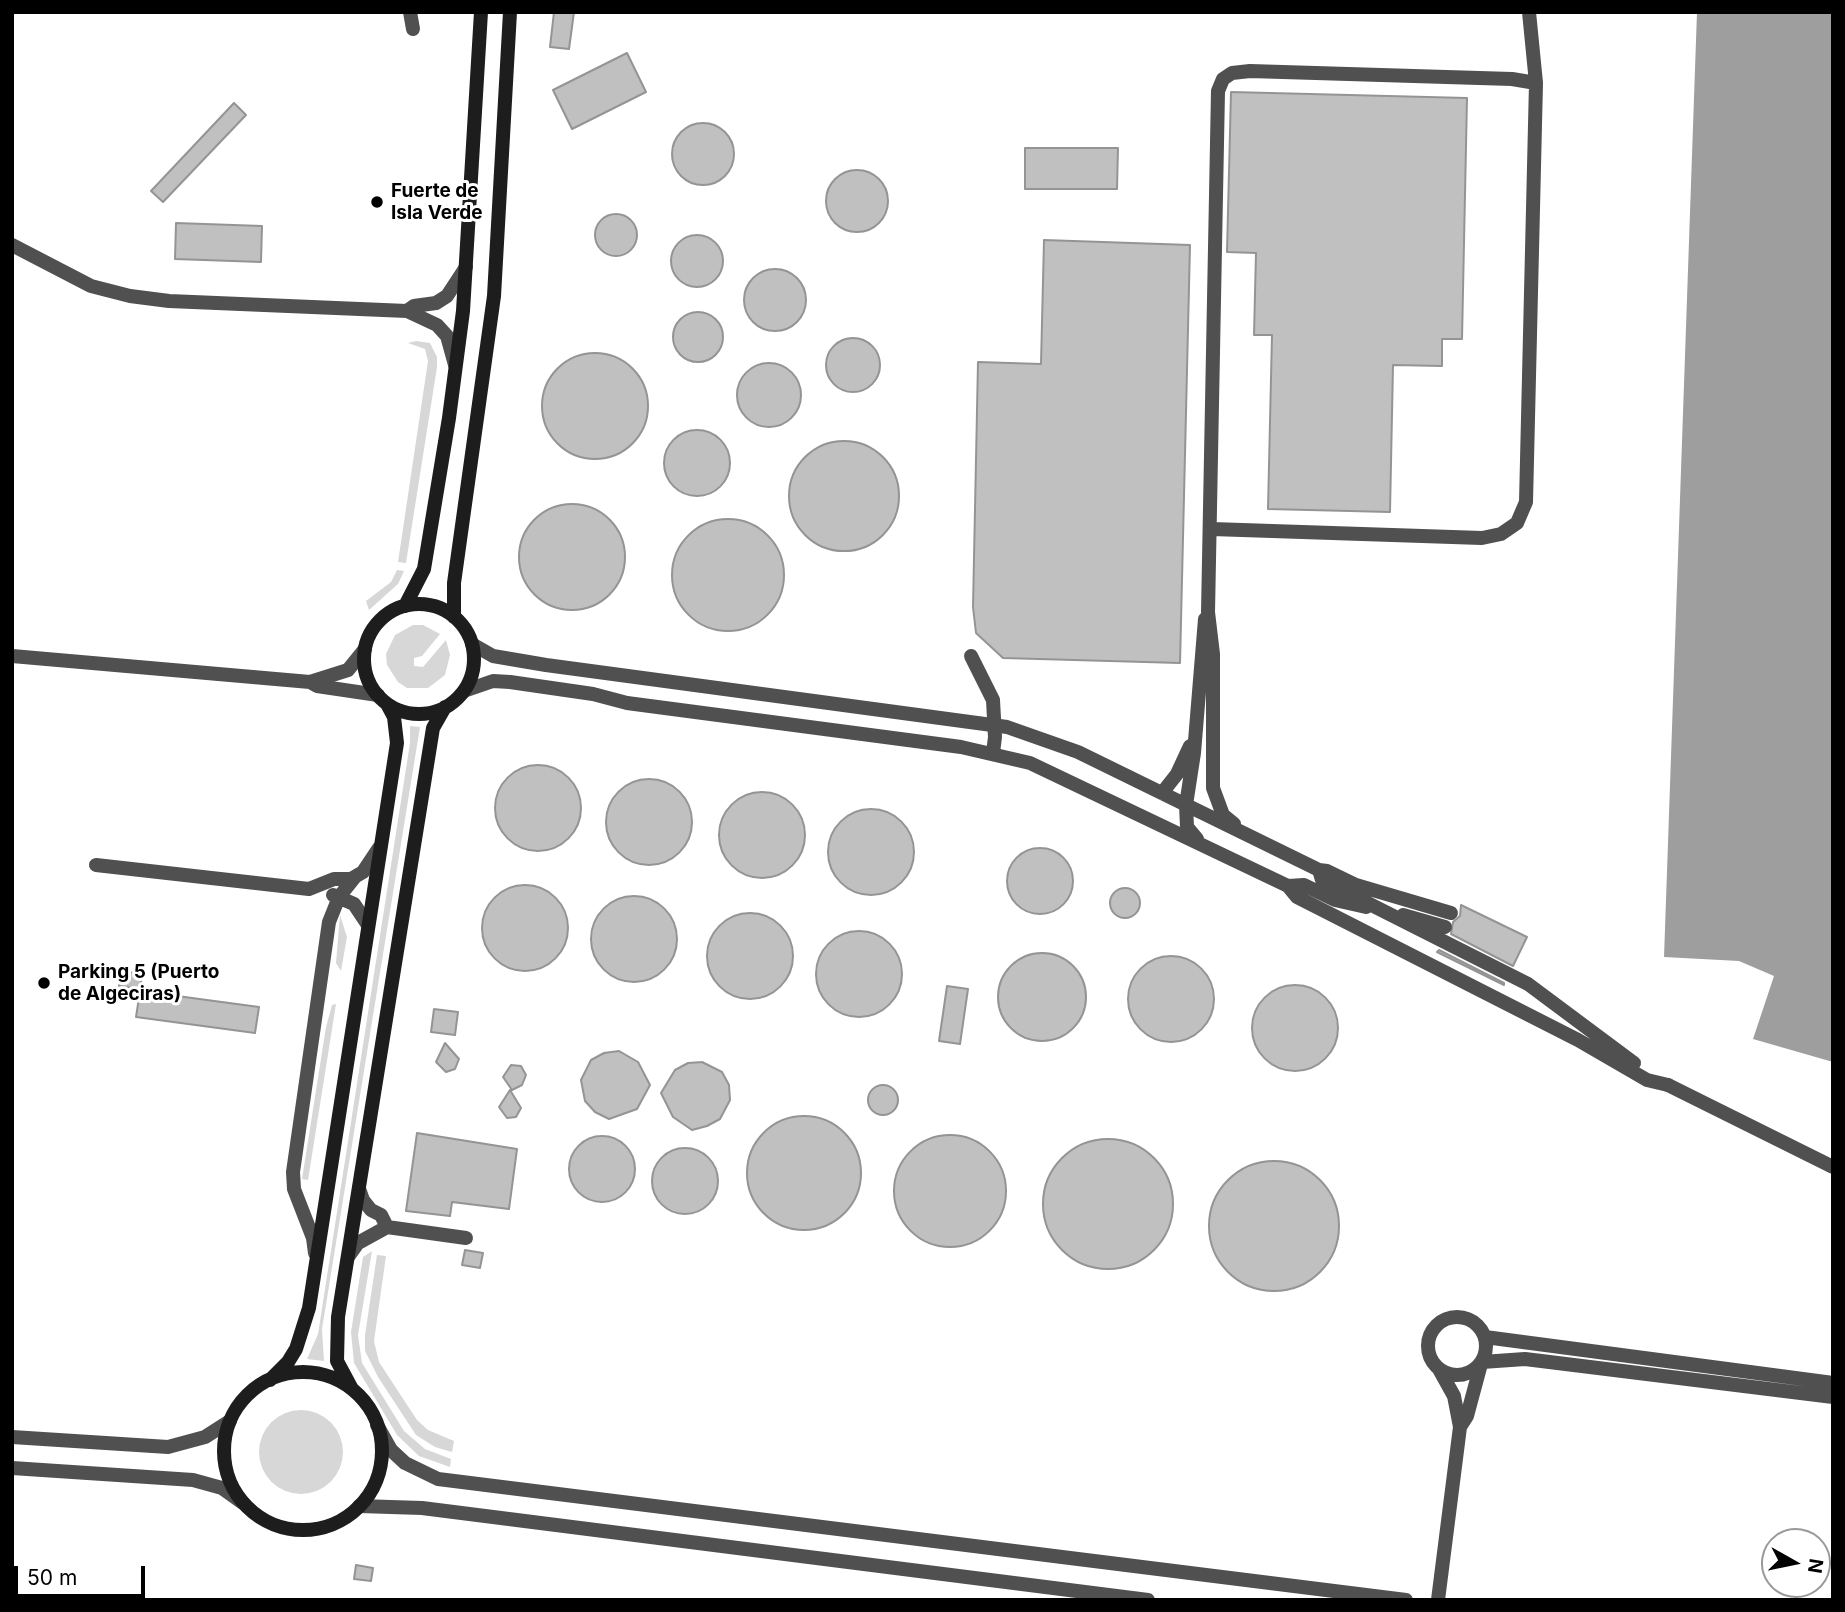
<!DOCTYPE html>
<html>
<head>
<meta charset="utf-8">
<style>
	body { margin:0 }
	#map { position:relative; width:1845px; height:1612px; overflow:hidden; background:#fff; font-family:Inter,sans-serif }
	canvas { display:block }
	.frame { position:absolute; inset:0; border:14px solid #000; pointer-events:none }
	.north { position:absolute; left:1761px; top:1528px; width:70px; height:70px; box-sizing:border-box; background:#fff; border:2px solid #999; border-radius:50%; rotate:99deg; font-size:19px; font-weight:700; line-height:28px; text-align:center; color:#000 }
	.north::after { content:''; display:block; margin:auto; width:24px; height:32px; background:#000; clip-path:polygon(50% 0,100% 100%,50% 72%,0 100%) }
	.scale { position:absolute; left:14px; top:1566px; width:131px; height:32px; box-sizing:border-box; border:4px solid #000; border-top:0; padding-left:9px; font-size:21px; line-height:24px; white-space:nowrap; color:#000; -webkit-text-stroke:5px #fff; paint-order:stroke }
</style>
</head>
<body>
<div id="map">
<canvas width="1845" height="1612"></canvas>
<div class="frame"></div>
<div class="north">N</div>
<div class="scale">50 m</div>
</div>
<script>
const c = document.querySelector('canvas').getContext('2d');
c.lineJoin = 'round';
function fill(path, color) { c.fillStyle = color; c.fill(path, 'evenodd'); }
const shape = rows => new Path2D(rows.map(r => 'M' + r).join(''));
function stroke(path, color, width, dash) { c.strokeStyle = color; c.lineWidth = width; c.lineCap = dash ? 'butt' : 'round'; c.setLineDash(dash || []); c.stroke(path); }
function write(font, color, halo, rows, align = 'center') {
  c.font = font + ' Inter,sans-serif'; c.lineWidth = 6; c.setLineDash([]); c.textBaseline = 'middle'; c.strokeStyle = halo; c.fillStyle = color; for (const [text, x, y, turn = 0] of rows) {
    c.save(); c.translate(x, y); c.rotate((+turn || 0) * Math.PI / 180); c.textAlign = isNaN(turn) ? turn : align; if (halo) c.strokeText(text, 0, 0); c.fillText(text, 0, 0); c.restore();
  }
}
const green = shape([
	[416,341,430,343,437,357,437,367,406,563,398,562,428,361,425,349,408,343],
	[397,570,404,571,398,584,369,610,366,601,391,582],
	[413,625,423,625,440,634,422,656,414,658,414,666,423,667,446,640,450,655,445,675,428,688,407,688,398,682,387,665,386,654,395,635],
	[410,726,420,727,322,1329,324,1361,307,1359,318,1334,410,743],
	[340,915,347,937,341,971,336,963],
	[336,1004,308,1180,302,1179,326,1027,332,1005],
	[372,1251,358,1335,362,1363,404,1431,425,1449,451,1459,450,1467,419,1456,397,1435,354,1363,351,1332,363,1257],
	[377,1255,386,1256,374,1341,379,1362,417,1420,428,1430,454,1441,452,1452,435,1447,416,1435,378,1377,365,1351,365,1335],
	'259 1452a42 42 0 1 1 84 0a42 42 0 1 1-84 0Z'
]);
const water = shape([
	[1697,12,1833,12,1833,1062,1753,1039,1774,976,1739,961,1664,957]
]);
const building = shape([
	[554,12,574,12,569,49,550,47,554,12],
	[627,53,646,92,572,129,553,90,627,53],
	[1231,92,1467,98,1462,339,1442,339,1442,366,1393,365,1390,512,1268,509,1272,335,1254,335,1256,253,1227,252,1231,92],
	[234,103,246,115,163,202,151,191,234,103],
	'672 154a31 31 0 1 1 62 0a31 31 0 1 1-62 0Z',
	[1025,148,1118,148,1117,189,1025,189,1025,148],
	'826 201a31 31 0 1 1 62 0a31 31 0 1 1-62 0Z',
	'595 235a21 21 0 1 1 42 0a21 21 0 1 1-42 0Z',
	[176,223,262,226,261,262,175,259,176,223],
	'671 261a26 26 0 1 1 52 0a26 26 0 1 1-52 0Z',
	[1044,240,1190,245,1180,663,1003,658,976,633,973,607,978,362,1041,364,1044,240],
	'744 300a31 31 0 1 1 62 0a31 31 0 1 1-62 0Z',
	'673 337a25 25 0 1 1 50 0a25 25 0 1 1-50 0Z',
	'826 365a27 27 0 1 1 54 0a27 27 0 1 1-54 0Z',
	'542 406a53 53 0 1 1 106 0a53 53 0 1 1-106 0Z',
	'737 395a32 32 0 1 1 64 0a32 32 0 1 1-64 0Z',
	'664 463a33 33 0 1 1 66 0a33 33 0 1 1-66 0Z',
	'789 496a55 55 0 1 1 110 0a55 55 0 1 1-110 0Z',
	'519 557a53 53 0 1 1 106 0a53 53 0 1 1-106 0Z',
	'672 575a56 56 0 1 1 112 0a56 56 0 1 1-112 0Z',
	'495 808a43 43 0 1 1 86 0a43 43 0 1 1-86 0Z',
	'606 822a43 43 0 1 1 86 0a43 43 0 1 1-86 0Z',
	'719 835a43 43 0 1 1 86 0a43 43 0 1 1-86 0Z',
	'828 852a43 43 0 1 1 86 0a43 43 0 1 1-86 0Z',
	'1007 881a33 33 0 1 1 66 0a33 33 0 1 1-66 0Z',
	'482 928a43 43 0 1 1 86 0a43 43 0 1 1-86 0Z',
	'1110 903a15 15 0 1 1 30 0a15 15 0 1 1-30 0Z',
	'591 939a43 43 0 1 1 86 0a43 43 0 1 1-86 0Z',
	[1461,905,1527,937,1513,966,1451,934,1453,922,1460,916,1461,905],
	'707 956a43 43 0 1 1 86 0a43 43 0 1 1-86 0Z',
	'816 974a43 43 0 1 1 86 0a43 43 0 1 1-86 0Z',
	[1439,950,1504,983,1504,985,1437,952,1439,950],
	'998 997a44 44 0 1 1 88 0a44 44 0 1 1-88 0Z',
	'1128 999a43 43 0 1 1 86 0a43 43 0 1 1-86 0Z',
	[121,971,142,974,140,989,119,986,121,971],
	'1252 1028a43 43 0 1 1 86 0a43 43 0 1 1-86 0Z',
	[947,986,968,989,960,1044,939,1041,947,986],
	[140,991,259,1007,255,1033,136,1017,140,991],
	[434,1009,458,1012,455,1035,431,1032,434,1009],
	[445,1043,459,1059,455,1069,446,1072,436,1062,445,1043],
	[619,1051,638,1062,650,1085,637,1109,609,1119,595,1112,585,1101,581,1080,591,1060,604,1053,619,1051],
	[702,1062,722,1072,729,1085,730,1100,720,1119,707,1126,692,1130,673,1117,661,1093,675,1070,688,1063,702,1062],
	[511,1065,521,1066,526,1075,522,1085,512,1090,503,1077,511,1065],
	'868 1100a15 15 0 1 1 30 0a15 15 0 1 1-30 0Z',
	[510,1090,521,1108,516,1117,507,1118,499,1107,510,1090],
	'747 1173a57 57 0 1 1 114 0a57 57 0 1 1-114 0Z',
	[417,1133,517,1149,509,1209,452,1202,450,1216,406,1211,417,1133],
	'894 1191a56 56 0 1 1 112 0a56 56 0 1 1-112 0Z',
	'569 1169a33 33 0 1 1 66 0a33 33 0 1 1-66 0Z',
	'1043 1204a65 65 0 1 1 130 0a65 65 0 1 1-130 0Z',
	'652 1181a33 33 0 1 1 66 0a33 33 0 1 1-66 0Z',
	'1209 1226a65 65 0 1 1 130 0a65 65 0 1 1-130 0Z',
	[465,1250,483,1253,480,1268,462,1265,465,1250],
	[356,1565,373,1568,371,1581,354,1579,356,1565]
]);
const minor = shape([
	[410,12,413,29],
	[12,245,91,286,130,296,169,301,407,311,437,325,447,336,455,365],
	[407,311,414,306,436,303,447,296,466,267],
	[1212,529,1482,538,1501,534,1517,523,1526,502,1536,83,1529,12],
	[1208,612,1218,91,1223,79,1232,73,1250,71,1512,79,1536,83],
	[12,656,310,682,317,686,378,695],
	[971,656,993,700,995,737,993,753],
	[310,682,348,670,365,649],
	[96,865,309,889,334,879,351,879,363,872,379,848],
	[333,895,354,904,368,925],
	[1668,1085,1833,1167],
	[387,1227,466,1238],
	[315,1253,313,1238,294,1189,293,1172,329,922,339,897,355,877],
	[348,1257,358,1243,387,1227,381,1215,371,1210,363,1200,359,1189],
	'1428 1346a29 29 0 1 1 58 0a29 29 0 1 1-58 0Z',
	[1485,1337,1833,1383],
	[1482,1362,1525,1359,1833,1397],
	[1460,1427,1467,1416,1481,1364],
	[1438,1600,1460,1427,1454,1396,1439,1369]
]);
const tertiary = shape([
	[1208,612,1213,654,1213,788,1223,815,1234,824],
	[472,644,493,656,546,665,1007,727,1078,752,1319,870,1327,871,1356,885,1451,913],
	[464,691,493,681,510,682,593,694,627,703,961,747,1030,763,1288,886,1297,897,1578,1040,1647,1080,1668,1085],
	[1162,793,1177,774,1190,746],
	[1197,839,1187,827,1186,805,1194,753,1205,619],
	[1319,870,1322,880,1528,984,1634,1063],
	[1288,886,1304,885,1335,900,1366,907],
	[1403,915,1445,927],
	[377,1425,391,1450,405,1463,438,1479,1406,1600],
	[12,1437,168,1447,205,1437,230,1421],
	[12,1468,193,1480,222,1488,243,1503],
	[359,1506,422,1508,1148,1600]
]);
const secondary = shape([
	'364 659a55 55 0 1 1 110 0a55 55 0 1 1-110 0Z',
	[405,606,424,569,449,418,463,311,481,12],
	[454,617,454,583,494,296,510,12],
	'224 1451a79 79 0 1 1 158 0a79 79 0 1 1-158 0Z',
	[270,1380,288,1362,296,1349,309,1308,397,743,394,717,387,704],
	[352,1389,337,1361,338,1317,433,728,445,707]
]);
const markers = [
	[377,202,7,"#000"],
	[44,983,7,"#000"]
];
const poiNames = [
	["Fuerte de",391,191],
	["Isla Verde",391,213],
	["Parking 5 (Puerto",58,972],
	["de Algeciras)",58,994]
];
fill(green, '#d7d7d7');
fill(water, '#9e9e9e');
fill(building, '#c0c0c0');
stroke(building, '#949494', 2);
stroke(minor, '#505050', 14);
stroke(tertiary, '#505050', 14);
stroke(secondary, '#1d1d1d', 14);
for (const [x, y, r, color] of markers) { const dot = new Path2D(); dot.arc(x, y, r, 0, 2 * Math.PI); c.fillStyle = color; c.fill(dot); stroke(dot, '#fff', 2.5); }
write('bold 19px', '#000', '#fff', poiNames, 'left');
</script>
</body>
</html>
